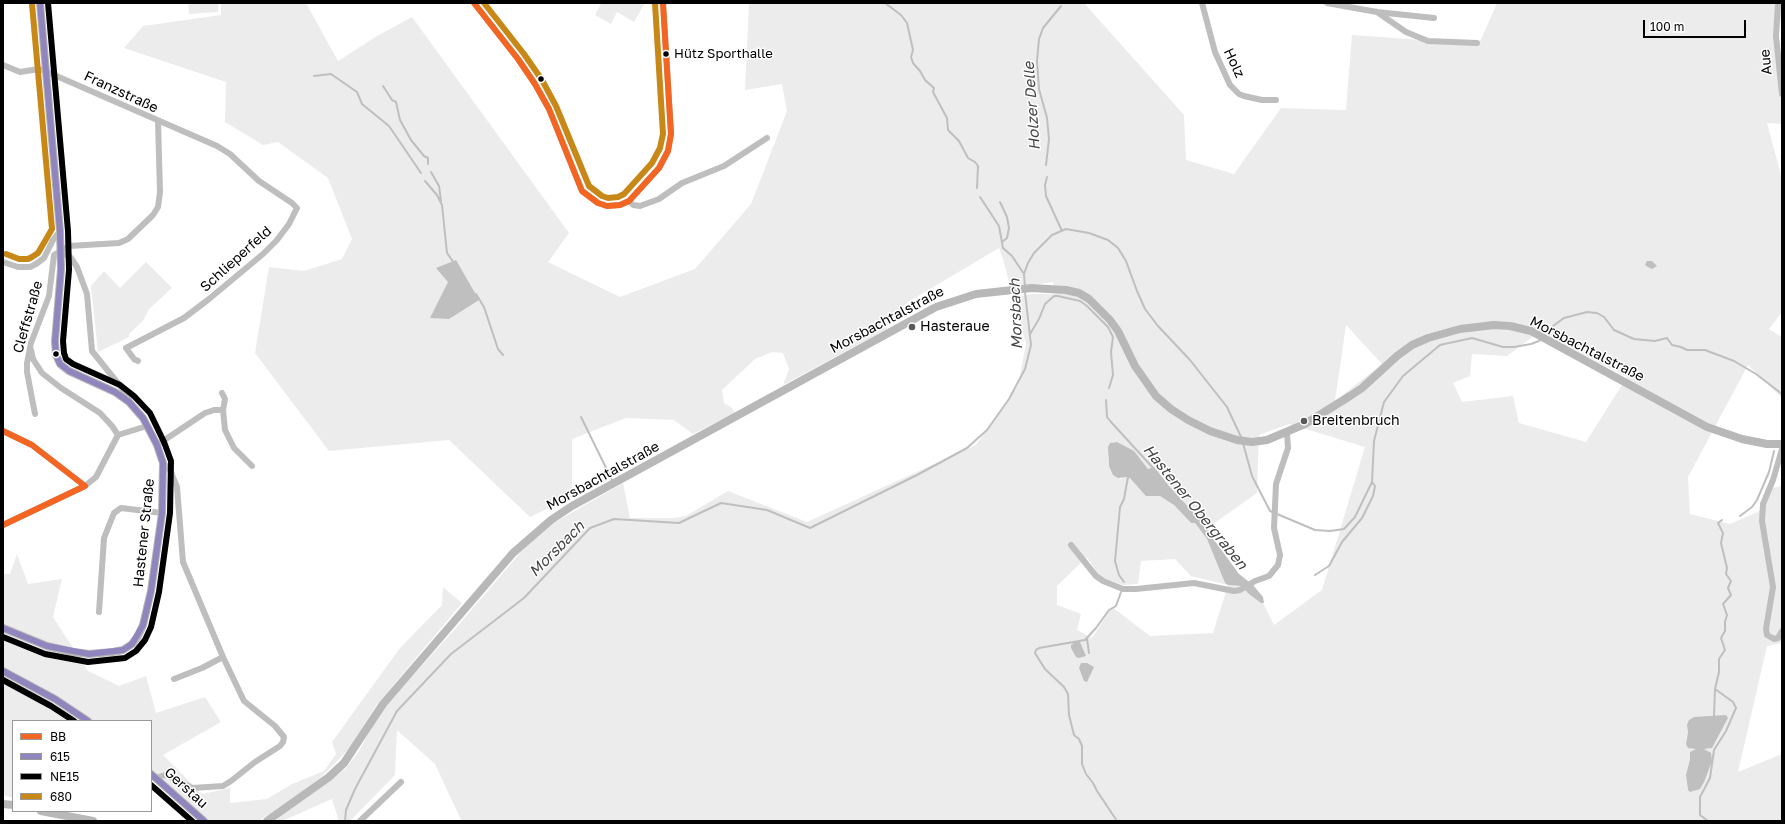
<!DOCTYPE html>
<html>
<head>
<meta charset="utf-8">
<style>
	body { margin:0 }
	#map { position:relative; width:1785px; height:824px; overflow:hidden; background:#fff; font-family:"Golos Text",sans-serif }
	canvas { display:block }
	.frame { position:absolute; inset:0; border:4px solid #000; pointer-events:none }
	.legend { position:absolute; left:12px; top:720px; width:140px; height:92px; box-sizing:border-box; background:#fff; border:1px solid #999; margin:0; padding:5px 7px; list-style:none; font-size:12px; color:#000 }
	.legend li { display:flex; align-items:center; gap:8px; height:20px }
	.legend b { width:20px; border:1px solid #999 }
	.scale { position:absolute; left:1643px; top:20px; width:103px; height:18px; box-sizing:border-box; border:2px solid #000; border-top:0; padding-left:5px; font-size:12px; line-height:14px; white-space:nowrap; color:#000; -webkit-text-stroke:3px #fff; paint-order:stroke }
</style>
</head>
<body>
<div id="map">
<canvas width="1785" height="824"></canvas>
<div class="frame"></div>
<ul class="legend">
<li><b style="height:5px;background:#f26522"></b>BB</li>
<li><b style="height:5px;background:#9185be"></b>615</li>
<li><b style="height:5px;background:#000"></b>NE15</li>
<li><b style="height:5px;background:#c88817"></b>680</li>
</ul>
<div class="scale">100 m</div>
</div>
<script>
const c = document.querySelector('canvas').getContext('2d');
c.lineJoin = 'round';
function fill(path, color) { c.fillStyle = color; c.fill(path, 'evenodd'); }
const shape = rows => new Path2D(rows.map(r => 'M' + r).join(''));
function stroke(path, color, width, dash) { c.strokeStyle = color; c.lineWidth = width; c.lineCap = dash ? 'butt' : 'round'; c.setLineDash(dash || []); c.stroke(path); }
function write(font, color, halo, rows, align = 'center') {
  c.font = font + ' "Golos Text",sans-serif'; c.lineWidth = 3; c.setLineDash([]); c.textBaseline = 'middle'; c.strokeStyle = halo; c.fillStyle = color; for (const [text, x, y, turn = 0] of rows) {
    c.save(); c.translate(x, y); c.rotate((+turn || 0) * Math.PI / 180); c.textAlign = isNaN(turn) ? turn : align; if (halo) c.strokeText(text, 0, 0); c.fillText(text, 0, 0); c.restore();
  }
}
const green = shape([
	[188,3,219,3,218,12,189,14],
	[221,3,306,3,338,61,377,36,412,17,569,233,548,262,620,297,695,269,751,204,787,111,782,84,745,90,749,3,1084,3,1184,115,1186,160,1234,174,1281,108,1346,110,1352,35,1479,44,1497,3,1782,3,1782,20,1779,21,1776,57,1782,95,1782,124,1767,123,1782,179,1782,312,1769,329,1782,337,1782,398,1748,365,1688,477,1690,514,1730,524,1764,509,1772,488,1782,486,1782,643,1767,646,1738,772,1782,754,1782,821,458,821,461,820,435,764,397,730,395,775,350,821,339,821,332,799,282,821,278,821,278,818,346,768,359,751,379,714,398,692,455,629,526,546,552,524,623,483,630,518,674,518,686,516,728,491,807,522,976,445,1018,386,1026,344,1013,297,1033,294,1055,294,1053,282,1040,284,1010,285,1003,259,999,248,908,302,900,310,890,316,887,329,783,385,789,369,783,353,772,352,755,359,722,390,724,403,732,408,735,413,693,434,674,420,626,418,572,439,572,497,530,517,449,440,329,451,255,353,269,267,304,271,342,259,352,239,328,178,278,142,263,145,225,122,226,82,124,48,143,26,221,15],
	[1346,325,1382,364,1335,401],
	[1539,332,1627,377,1586,442,1519,423,1513,396,1462,402,1453,383,1470,376,1472,354,1507,356],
	[1289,424,1365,447,1322,590,1274,625,1263,603,1241,586,1228,585,1225,583,1207,539,1195,523,1191,523,1174,505,1160,496,1149,496,1129,477,1120,479,1109,466,1108,458,1110,443,1115,442,1136,454,1148,469,1154,467,1158,472,1169,486,1207,527,1206,529,1257,493,1259,435],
	[1087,557,1100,577,1123,585,1138,584,1141,561,1175,559,1191,576,1228,585,1213,633,1150,636,1112,607,1092,638,1077,630,1081,614,1057,605,1057,586],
	[1728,718,1712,748,1703,749,1688,790,1686,775,1690,759,1690,752,1698,749,1686,739,1688,732],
	[599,3,645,3,634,22,617,12,611,24,595,15,601,4],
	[146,262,172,288,149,309,143,321,129,334,129,337,98,352,91,286,104,271,120,288],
	[17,554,28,584,62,579,53,617,88,671,119,686,146,676,156,713,205,697,221,722,163,755,202,794,230,788,230,803,267,799,292,784,324,771,336,754,332,742,400,648,442,605,443,587,462,603,375,707,351,747,320,778,282,807,258,821,210,821,151,772,151,721,13,721,13,798,3,795,3,574,10,574]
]);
const water = shape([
	[456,260,479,300,449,319,430,318,448,282,436,268],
	[1647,261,1652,261,1657,266,1652,269,1648,267,1645,265],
	[1117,442,1134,451,1148,469,1154,467,1158,472,1169,486,1207,527,1212,537,1239,574,1253,585,1263,597,1264,603,1261,603,1249,594,1241,586,1228,585,1225,583,1207,539,1195,523,1191,523,1174,505,1160,496,1146,496,1129,477,1118,478,1113,475,1109,466,1108,447,1110,443],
	[1077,641,1080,642,1086,656,1079,658,1076,657,1071,648,1071,645],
	[1081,663,1087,663,1094,667,1087,682,1084,681,1079,668],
	[1726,715,1728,718,1712,748,1704,749,1711,753,1712,761,1704,782,1700,789,1690,792,1688,790,1686,775,1690,759,1690,752,1696,749,1688,748,1686,744,1688,732,1687,725,1689,720,1694,717]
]);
const stream = shape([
	[885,3,901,15,907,23,913,50,911,57,913,63,920,71,925,80,934,88,933,92,947,118,948,130,959,141,968,158,975,162,978,166,977,188],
	[314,76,331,74,357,92,362,104,389,126,421,173],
	[383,86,392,100,396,102,400,120,411,140,424,156,428,158,428,164],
	[1046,165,1049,139,1047,118,1039,89,1037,61,1039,39,1043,28,1061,6],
	[431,172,439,186,441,201],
	[1047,177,1045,185,1046,196,1062,231],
	[425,181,437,195,442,205,447,253,454,263],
	[980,197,999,226,1003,248,1012,256,1024,274],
	[1000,202,1007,217,1009,228,1007,238,1002,242],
	[1025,287,1024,274,1028,263,1034,253,1052,235,1066,229,1089,233,1108,240,1118,248,1126,261,1137,291,1145,309,1158,326,1190,360,1227,407,1242,439],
	[476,294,484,307,498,349,503,355],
	[1030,334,1039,319,1045,304,1054,296,1058,296,1080,301,1087,306,1108,327,1113,337,1111,352,1113,375,1109,388],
	[1542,334,1564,318,1587,312,1597,313,1604,317,1614,330,1634,339,1655,341,1667,338,1672,345,1681,347,1687,350,1705,350,1734,361,1756,374,1782,394],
	[1106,400,1107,417,1111,422,1154,469],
	[581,417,612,480],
	[1243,443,1252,476,1270,511,1315,530,1330,531,1344,529,1355,517,1372,482,1374,441,1384,402,1403,376,1440,345,1472,338,1503,347,1514,347,1531,344,1539,341,1541,338],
	[1740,516,1752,507,1757,500,1769,472,1774,451],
	[1315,575,1329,566,1342,542,1362,518,1373,496,1375,486,1372,482],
	[1124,582,1119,575,1115,561,1120,507,1124,499,1128,477,1129,477],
	[1087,639,1089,653],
	[1714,716,1715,689],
	[345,821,346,810,355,789,397,711,451,654,524,598,590,528,614,519,679,523,721,503,767,510,810,528,917,475,967,448,987,430,1009,399,1025,369,1031,345,1025,292],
	[1117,821,1097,791,1093,783,1086,774,1082,764,1082,746,1079,739,1074,735,1069,715,1068,694,1064,687,1045,669,1035,653,1036,650,1039,648,1085,640,1096,628,1109,610,1116,606,1121,592],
	[1708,821,1700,815,1700,797,1710,778,1714,750,1726,731,1736,708,1733,702,1715,689,1719,672,1719,659,1725,650,1721,638,1725,631,1725,622,1727,615,1723,604,1731,595,1728,588,1731,581,1726,574,1727,568,1721,543,1723,533,1718,523,1722,520]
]);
const street = shape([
	[474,3,518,59,535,84,549,109,582,191,598,203,607,206,620,205,629,201,659,168,668,151,671,134,663,3],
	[1202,3,1215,52,1230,85,1239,94,1244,96,1262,100,1276,100],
	[1327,3,1377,12,1434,18],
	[1778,3,1776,36,1782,94],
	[1377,12,1406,32,1428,41,1477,43],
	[3,65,20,72,39,69,45,71,217,146,230,154,259,181,292,203,297,208,289,224,277,240,263,254,209,299,184,318,126,348,134,359,138,361],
	[629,201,633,205,640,206,659,199,682,183,724,166,767,138],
	[61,251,71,258,77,267,87,294,92,351,129,397,129,402],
	[3,262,18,267,30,267,36,264,44,258,53,240,60,231],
	[31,350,33,359,42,373,61,388,100,413,112,426,118,435],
	[222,393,225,399,223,410,225,430,234,448,252,466],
	[35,414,27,372,27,363,31,343,49,296,54,255,69,246,119,243,128,239,153,215,158,207,160,192,158,121],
	[3,431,32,445,85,486],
	[157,445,205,413,214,410,223,410],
	[1782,449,1773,480,1763,504,1762,521,1773,587,1766,629,1767,635,1774,639,1778,638,1782,631],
	[3,525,85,486,96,477,118,435,147,426],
	[1071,545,1096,576,1103,581,1123,589,1136,589,1194,583,1234,591,1240,590,1255,581,1269,576,1278,565,1280,555,1274,528,1276,484,1288,448,1287,433],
	[99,612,104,538,114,513,121,508,162,513],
	[174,679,202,668,223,657],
	[155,778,165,775,169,776,192,788,223,786,231,781,255,762,280,746,283,742,284,737,275,726,244,701,223,657,183,562,177,487,170,470,163,463],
	[360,821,401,782]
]);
const secondary = shape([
	[3,628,47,646,73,652,89,654,113,652,123,650,132,644,138,636,143,625,151,591,162,513,163,463,157,445,143,418,129,402,115,392,69,371,60,364,56,355,55,341,61,269,60,231,40,3],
	[3,671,55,699,88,721],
	[151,774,204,821],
	[3,804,13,805],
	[41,811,93,821],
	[267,821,329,777,344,763,383,704,513,553,551,520,572,506,936,307,976,294,1031,288,1066,290,1079,293,1089,299,1110,320,1118,331,1135,366,1156,396,1171,409,1188,420,1210,431,1237,440,1252,442,1267,440,1305,424,1350,396,1362,388,1397,356,1412,345,1428,338,1460,329,1494,325,1510,326,1531,331,1707,427,1742,439,1767,444,1782,444]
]);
const bus1 = shape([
	[474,3,518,59,535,84,549,109,582,191,598,203,607,206,620,205,629,201,659,168,668,151,671,134,663,3],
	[3,431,32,445,85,486],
	[3,525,85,486]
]);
const bus2 = shape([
	[3,628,47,646,89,654,123,650,132,644,143,625,151,591,162,513,163,463,157,445,143,418,129,402,115,392,69,371,60,364,56,355,55,341,61,269,60,231,40,3],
	[3,671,55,699,88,721],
	[151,774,204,821]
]);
const bus3 = shape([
	[3,637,45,654,88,662,125,658,136,651,145,640,151,627,159,592,170,513,171,461,164,442,150,413,134,396,120,385,73,364,66,359,64,353,63,341,69,270,68,231,48,3],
	[3,680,51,706,74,721],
	[151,785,192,821]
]);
const bus4 = shape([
	[484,3,524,54,542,80,556,106,589,186,602,196,608,198,618,197,624,194,652,163,660,148,663,134,655,3],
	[6,254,19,259,28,259,32,257,38,253,52,229,32,4]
]);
const markers = [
	[666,54,3.5,"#000"],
	[541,79,3.5,"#000"],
	[912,327,4,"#595959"],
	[56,354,3.5,"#000"],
	[1304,421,4,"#595959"]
];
const busNames = [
	["Hütz Sporthalle",674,54]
];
const streetNames = [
	["Aue",1766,62,-95],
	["Holz",1234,63,65],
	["Franzstraße",121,92,25],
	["Schlieperfeld",236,259,-42],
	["Cleffstraße",28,317,-74],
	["Morsbachtalstraße",887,320,-28],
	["Morsbachtalstraße",1587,349,27],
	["Morsbachtalstraße",603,476,-29],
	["Hastener Straße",144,533,-84],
	["Gerstau",186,788,42]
];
const poiNames = [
	["Hasteraue",920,327],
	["Breitenbruch",1312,421]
];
const waterNames = [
	["Holzer Delle",1032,106,-94],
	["Morsbach",1016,314,-92],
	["Hastener Obergraben",1195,507,51],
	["Morsbach",557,549,-45]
];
fill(green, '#ececec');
fill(water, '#bfbfbf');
stroke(stream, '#bfbfbf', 2);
stroke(street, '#bebebe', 6);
stroke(secondary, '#b8b8b8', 8);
stroke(bus1, '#f26522', 6);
stroke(bus2, '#9185be', 6);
stroke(bus3, '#000', 6);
stroke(bus4, '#c88817', 6);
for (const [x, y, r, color] of markers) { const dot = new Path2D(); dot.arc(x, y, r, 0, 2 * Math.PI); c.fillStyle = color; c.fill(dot); stroke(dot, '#fff', 1.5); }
write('13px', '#000', '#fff', busNames, 'left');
write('14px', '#000', '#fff', streetNames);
write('14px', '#000', '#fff', poiNames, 'left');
write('italic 15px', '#444', '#fff', waterNames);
</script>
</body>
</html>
